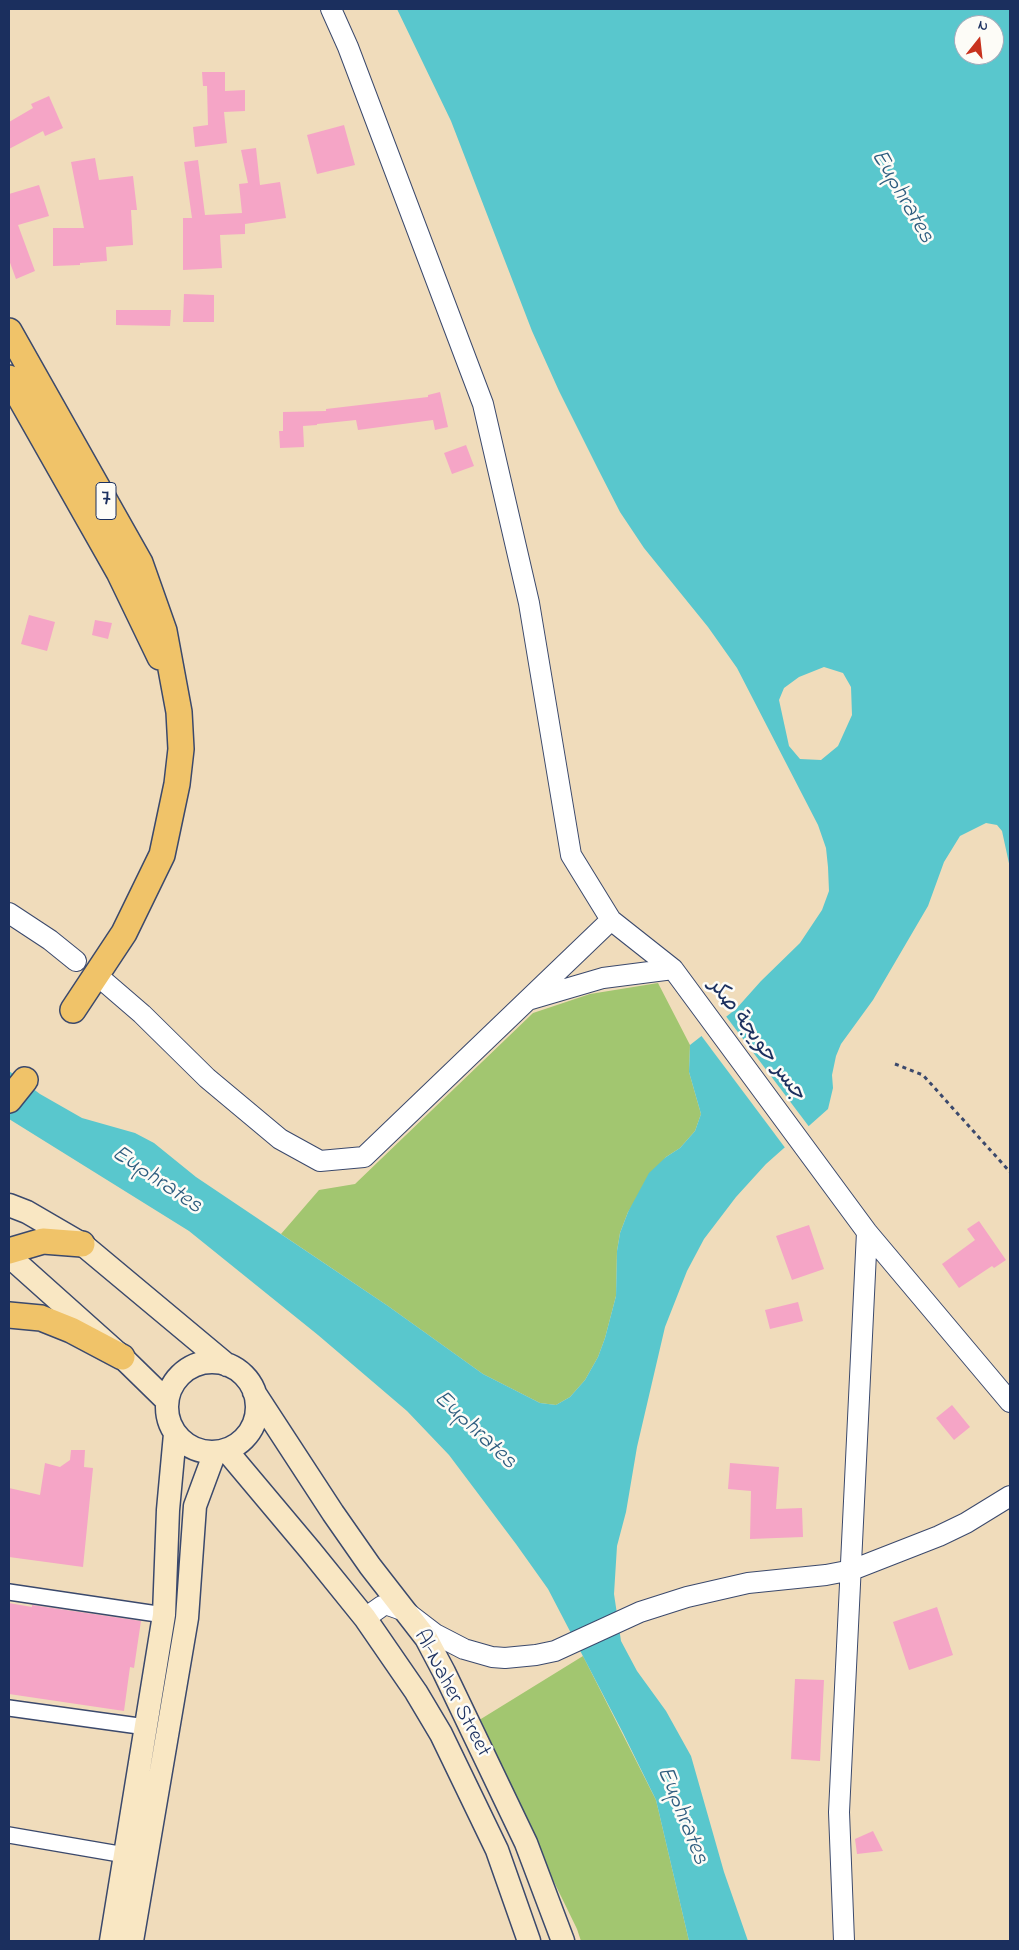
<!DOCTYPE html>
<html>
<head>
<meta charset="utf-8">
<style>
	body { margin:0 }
	#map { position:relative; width:1019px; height:1950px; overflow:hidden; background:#f0dcbb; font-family:"Indie Flower",sans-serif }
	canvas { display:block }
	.frame { position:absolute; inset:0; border:10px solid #1b2f5e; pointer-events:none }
	.north { position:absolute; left:954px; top:15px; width:50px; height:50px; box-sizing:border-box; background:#fdfcf7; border:1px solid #a3aaba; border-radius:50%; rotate:16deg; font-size:14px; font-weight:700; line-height:20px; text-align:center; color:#1b2f5e }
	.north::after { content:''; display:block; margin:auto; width:18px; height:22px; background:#c8321e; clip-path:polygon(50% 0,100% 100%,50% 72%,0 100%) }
</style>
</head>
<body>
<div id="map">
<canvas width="1019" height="1950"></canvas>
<div class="frame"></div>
<div class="north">N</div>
</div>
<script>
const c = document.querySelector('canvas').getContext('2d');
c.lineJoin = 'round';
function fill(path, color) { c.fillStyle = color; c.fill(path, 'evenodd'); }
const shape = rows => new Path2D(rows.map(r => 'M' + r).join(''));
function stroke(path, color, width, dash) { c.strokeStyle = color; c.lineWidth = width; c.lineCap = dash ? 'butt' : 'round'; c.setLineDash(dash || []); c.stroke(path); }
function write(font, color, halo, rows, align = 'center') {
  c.font = font + ' "Indie Flower","Playpen Sans Arabic",sans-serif'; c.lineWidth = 5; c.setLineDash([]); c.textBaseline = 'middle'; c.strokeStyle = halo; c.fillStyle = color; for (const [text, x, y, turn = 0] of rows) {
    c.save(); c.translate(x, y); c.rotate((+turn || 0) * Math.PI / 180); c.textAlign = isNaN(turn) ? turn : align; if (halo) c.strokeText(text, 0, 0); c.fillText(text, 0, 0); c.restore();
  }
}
const green = shape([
	[658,983,690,1045,689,1072,701,1114,695,1131,680,1148,666,1157,628,1212,620,1233,617,1251,616,1296,605,1338,598,1357,585,1380,570,1397,556,1405,540,1403,483,1374,388,1306,281,1234,319,1190,355,1184,533,1013,590,994],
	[583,1656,656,1800,689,1941,581,1941,577,1929,476,1722]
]);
const water = shape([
	[397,9,1010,9,1010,868,1002,831,997,825,986,823,960,836,944,862,928,906,873,1000,841,1044,836,1056,832,1075,833,1088,828,1109,766,1164,736,1197,704,1239,687,1271,665,1327,637,1447,626,1512,617,1546,614,1594,621,1641,637,1671,666,1711,691,1756,724,1872,748,1941,689,1941,656,1800,623,1733,548,1589,516,1544,449,1455,407,1411,318,1335,189,1231,9,1119,9,1071,40,1094,82,1118,135,1133,154,1143,196,1177,388,1306,483,1374,540,1403,556,1405,570,1397,585,1380,598,1357,605,1338,616,1296,617,1251,620,1233,628,1212,649,1173,666,1157,680,1148,695,1131,701,1114,689,1072,690,1045,736,1009,761,981,800,943,822,910,829,891,828,867,826,848,818,825,737,668,708,627,644,548,620,512,598,469,559,391,532,331,451,121],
	[964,25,994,25,994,55,964,55],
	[824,667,843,673,851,687,852,715,838,746,821,760,800,759,789,746,779,700,784,688,799,677]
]);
const pier = shape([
	[725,1015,810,1128,786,1149,700,1034]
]);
const building = shape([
	[202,72,225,72,225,91,245,90,245,111,224,112,227,143,195,147,193,127,208,125,207,86,203,86],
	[49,96,63,128,45,136,43,131,9,149,9,122,33,108,31,104],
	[344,125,355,165,317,174,307,135],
	[256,148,260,185,280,182,286,218,245,224,245,234,220,235,222,268,183,270,183,218,192,218,184,162,198,160,205,215,242,213,239,184,248,183,241,150],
	[95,158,99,180,133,176,137,210,131,210,133,245,106,247,107,261,80,263,80,265,53,266,53,228,84,228,71,162],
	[39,185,49,216,18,225,35,271,16,279,9,260,9,194],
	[184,294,214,295,214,322,183,322],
	[116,310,171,310,170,326,116,325],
	[440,392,448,427,435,430,433,420,358,430,356,420,317,424,317,425,303,426,304,447,280,448,279,431,283,431,283,412,326,411,326,409,428,397,428,395],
	[466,445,474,466,452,474,444,453],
	[29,615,55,622,47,651,21,644],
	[95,620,112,623,108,639,92,635],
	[979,1221,1006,1260,994,1268,992,1266,959,1288,942,1264,975,1240,967,1229],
	[809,1225,824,1269,792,1280,776,1236],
	[798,1302,803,1321,770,1329,765,1310],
	[952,1405,970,1427,954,1440,936,1418],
	[71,1450,85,1450,84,1467,93,1468,83,1567,9,1557,9,1488,40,1495,45,1463,60,1467,70,1460],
	[730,1463,779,1467,776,1509,802,1508,803,1537,750,1539,751,1491,728,1489],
	[9,1603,32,1607,32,1605,141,1621,134,1668,130,1667,124,1711,9,1694],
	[937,1607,953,1655,909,1670,893,1622],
	[795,1679,824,1680,820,1761,791,1759],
	[873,1831,883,1851,857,1854,855,1839]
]);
const path = shape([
	[895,1064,923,1075,1010,1172]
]);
const minor = shape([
	[9,1592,164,1615],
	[9,1708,146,1727],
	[9,1835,125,1855]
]);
const tertiary = shape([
	[9,913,50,940,76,961],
	[611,920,673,969,867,1232,1010,1402],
	[106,983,142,1014,207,1078,280,1139,320,1161,364,1157,611,920,571,855,529,603,483,404,348,47,331,9],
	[528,1000,603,978,673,969],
	[365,1618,382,1606,388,1605,405,1611,435,1634,464,1649,492,1657,505,1658,536,1655,555,1651,640,1612,687,1597,748,1583,826,1575,852,1570,939,1536,966,1523,1010,1496],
	[844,1941,839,1812,867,1232]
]);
const secondary = shape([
	[9,1205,27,1212,82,1244,227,1365],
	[9,1256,122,1357,167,1401],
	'167 1407a45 45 0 1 1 90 0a45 45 0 1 1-90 0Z',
	[254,1392,333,1513,370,1566,426,1638,444,1672,526,1843,563,1941],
	[226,1450,310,1550,365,1618,416,1692,441,1734,497,1850,529,1941],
	[111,1941,164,1615,168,1510,175,1434],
	[132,1941,187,1618,195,1506,215,1452]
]);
const primary = shape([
	[9,331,140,563,164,631,179,712,181,749,177,784,162,855,124,933,73,1010],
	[9,378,119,572,160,657],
	[9,1100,25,1080],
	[9,1251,43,1241,82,1244],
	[9,1315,41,1318,71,1330,122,1357]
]);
const shields = [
	[106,501,20]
];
const shieldNames = [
	["7",106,501]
];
const streetNames = [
	["جسر حويجة صكر",756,1041,53],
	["Al-Naher Street",451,1694,62]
];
const waterNames = [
	["Euphrates",901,197,60],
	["Euphrates",156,1181,34],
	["Euphrates",474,1431,43],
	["Euphrates",681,1816,68]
];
fill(green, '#a2c670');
fill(water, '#59c7cd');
fill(pier, '#f0dcbb');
fill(building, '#f5a5c6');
stroke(minor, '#3b496c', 18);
stroke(tertiary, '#3b496c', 22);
stroke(secondary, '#3b496c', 25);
stroke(primary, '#3b496c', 28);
stroke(path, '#3b496c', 3, [4, 4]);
stroke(minor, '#fff', 15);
stroke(tertiary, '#fff', 20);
stroke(secondary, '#f9e7c3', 22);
stroke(primary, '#f0c369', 25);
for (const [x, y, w] of shields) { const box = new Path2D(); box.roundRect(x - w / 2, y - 18.5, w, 37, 4); c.fillStyle = '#fdfcf7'; c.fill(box); stroke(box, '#1b2f5e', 1); }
write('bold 21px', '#1b2f5e', null, shieldNames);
write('22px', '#1b2f5e', '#fdfcf7', streetNames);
write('italic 24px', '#2e5d7f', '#fdfcf7', waterNames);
</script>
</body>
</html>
